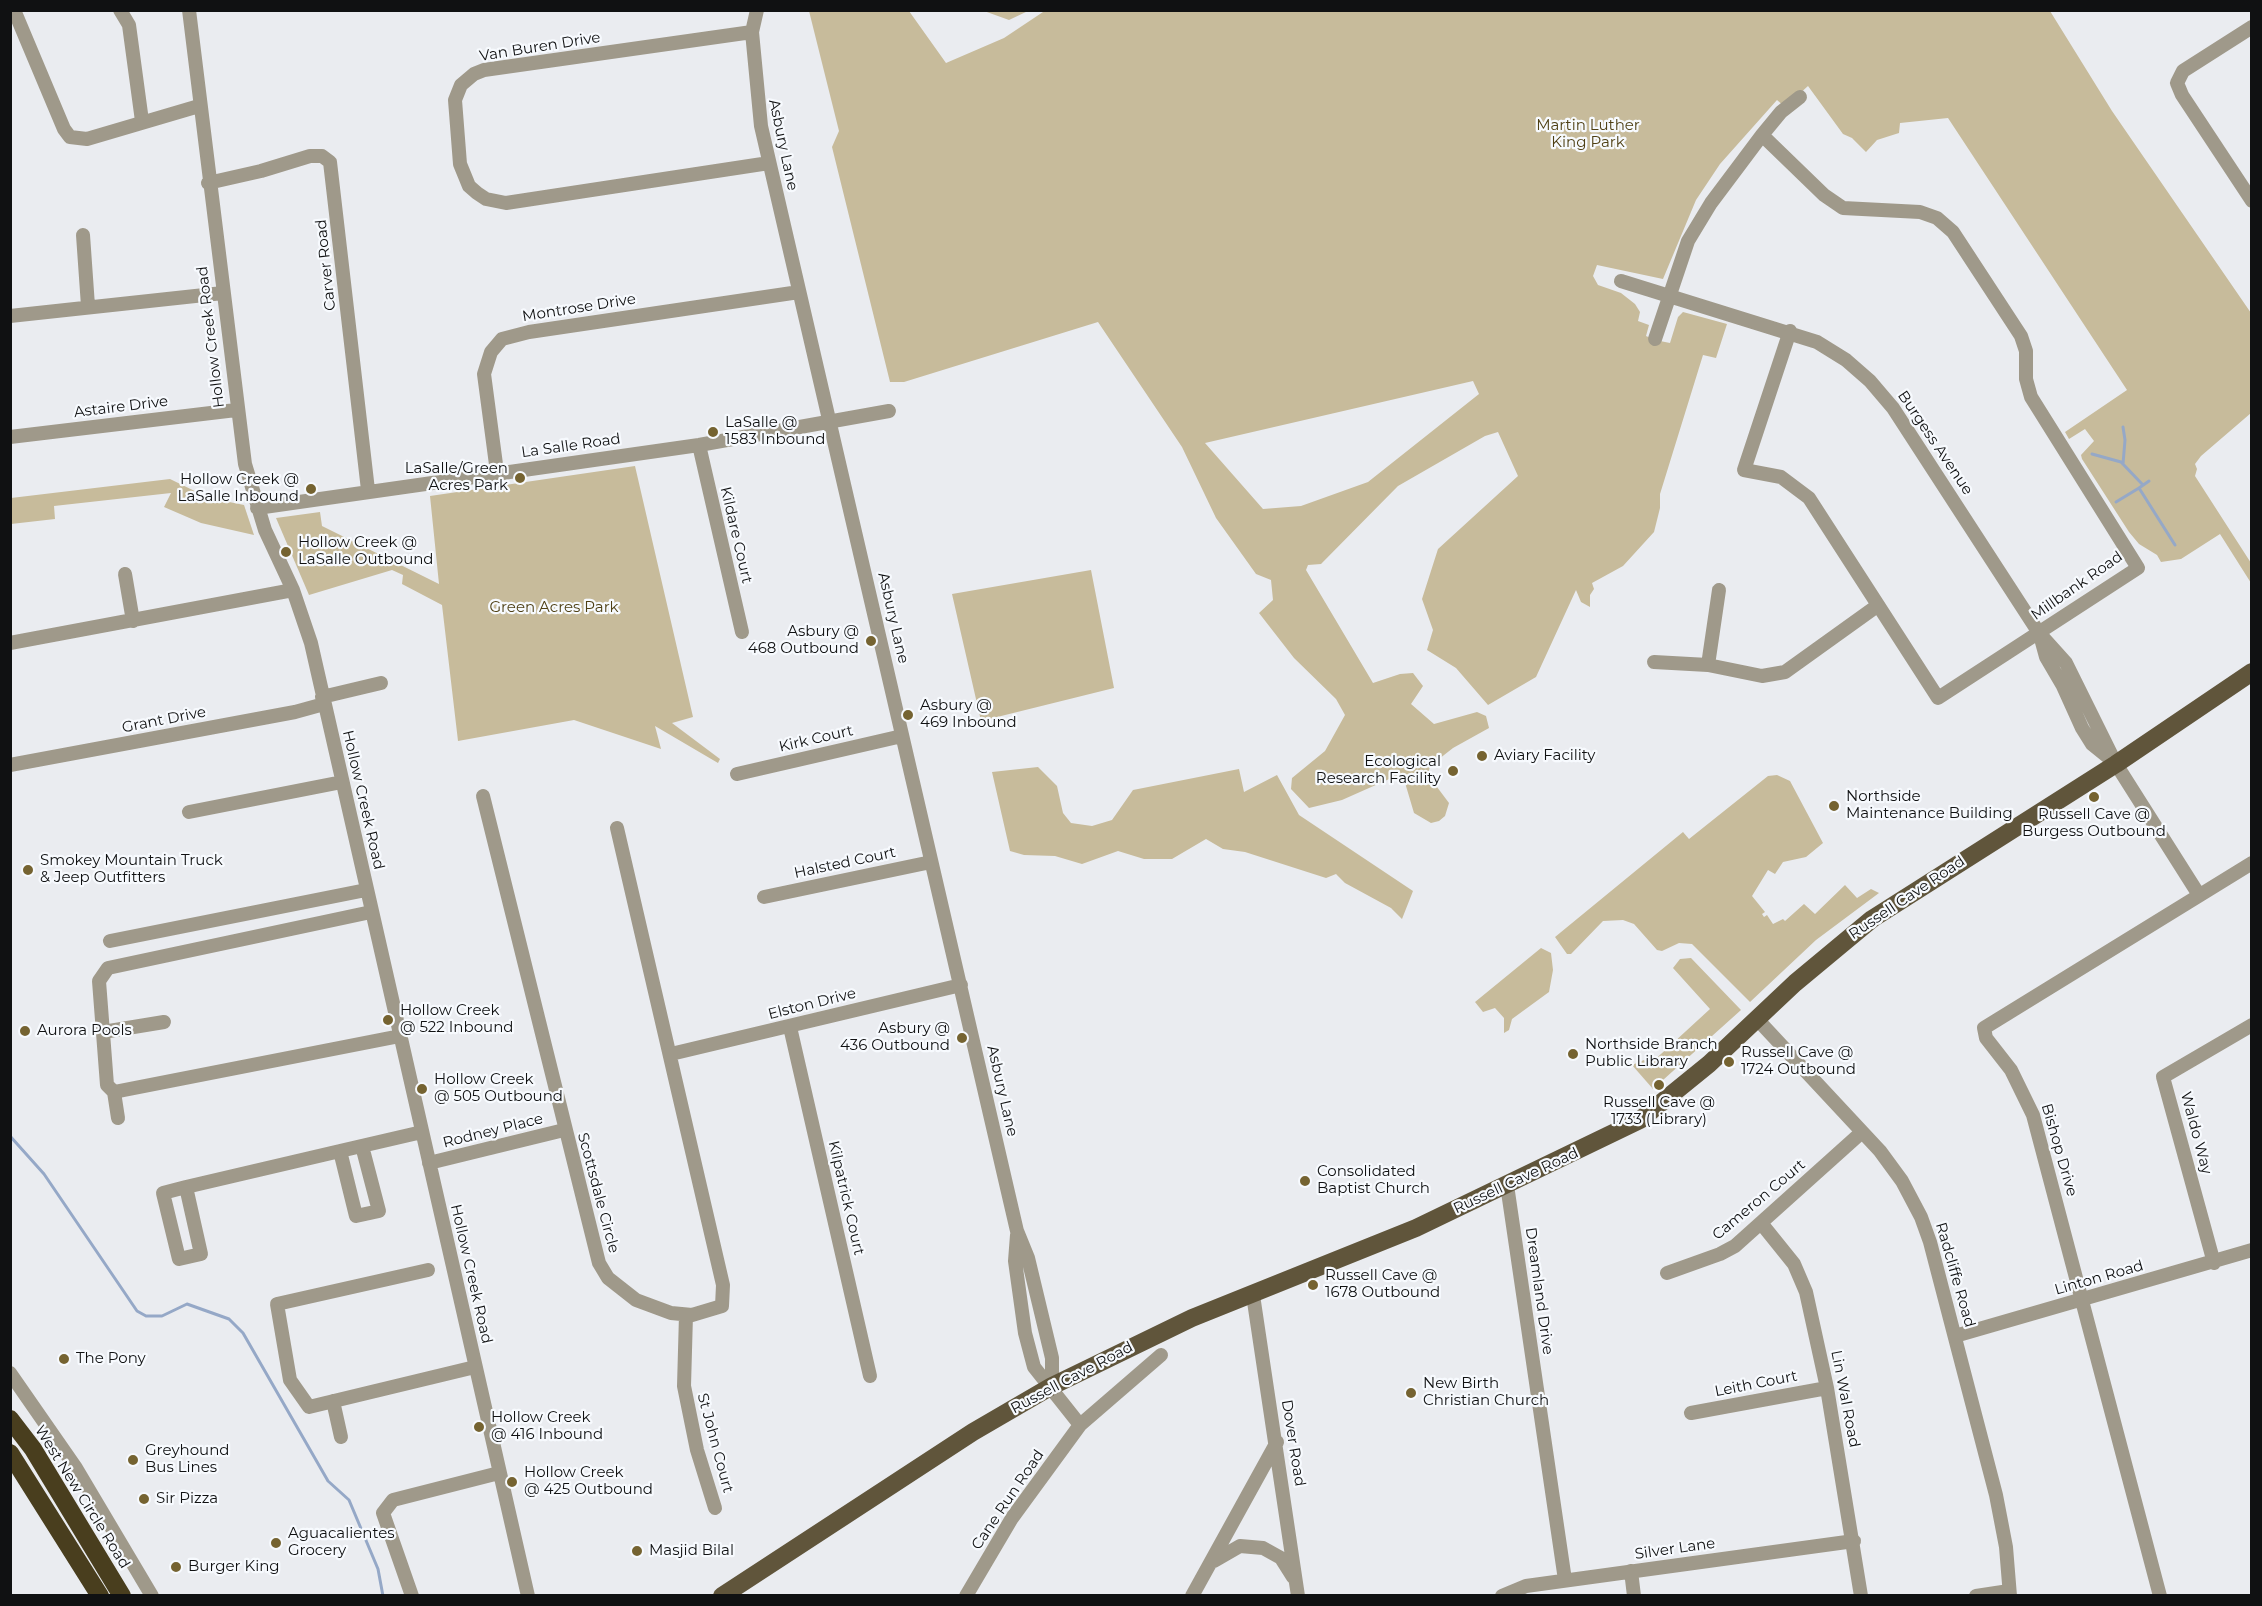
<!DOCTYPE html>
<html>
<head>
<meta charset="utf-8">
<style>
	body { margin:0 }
	#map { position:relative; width:2262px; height:1606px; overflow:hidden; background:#eaecf0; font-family:Montserrat,sans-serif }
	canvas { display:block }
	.frame { position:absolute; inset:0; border:12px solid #101112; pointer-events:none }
</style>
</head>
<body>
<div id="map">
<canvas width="2262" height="1606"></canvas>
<div class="frame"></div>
</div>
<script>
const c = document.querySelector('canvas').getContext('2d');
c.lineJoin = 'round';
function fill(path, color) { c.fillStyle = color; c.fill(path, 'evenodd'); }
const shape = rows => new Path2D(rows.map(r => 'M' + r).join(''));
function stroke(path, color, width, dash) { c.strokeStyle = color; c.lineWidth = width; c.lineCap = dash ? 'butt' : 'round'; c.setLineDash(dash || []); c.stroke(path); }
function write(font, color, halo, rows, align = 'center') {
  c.font = font + ' Montserrat,sans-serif'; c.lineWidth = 4.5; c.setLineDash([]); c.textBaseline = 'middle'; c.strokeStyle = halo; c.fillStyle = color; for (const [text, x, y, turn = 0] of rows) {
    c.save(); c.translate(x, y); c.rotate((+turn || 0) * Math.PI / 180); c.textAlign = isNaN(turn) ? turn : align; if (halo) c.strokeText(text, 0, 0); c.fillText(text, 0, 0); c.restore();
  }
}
const green = shape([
	[1046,10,2050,11,2112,111,2251,313,2251,413,2201,456,2195,464,2197,469,2195,476,2251,563,2251,583,2220,534,2181,559,2161,562,2157,555,2139,544,2129,532,2082,459,2081,455,2094,441,2085,429,2069,439,2065,432,2127,390,1948,118,1900,123,1899,133,1877,140,1866,152,1852,138,1843,134,1808,86,1785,107,1777,100,1720,164,1696,200,1663,279,1597,265,1593,276,1598,285,1621,293,1635,304,1640,312,1638,321,1649,325,1646,336,1655,340,1670,343,1678,317,1683,312,1727,324,1716,358,1703,355,1660,494,1660,508,1654,532,1623,566,1592,583,1594,589,1590,595,1590,607,1581,602,1576,590,1536,677,1488,705,1456,668,1427,650,1433,630,1422,599,1438,549,1518,476,1498,432,1485,436,1398,486,1321,564,1308,565,1306,570,1373,683,1400,674,1413,673,1423,686,1411,704,1434,724,1477,712,1486,716,1489,728,1453,748,1430,766,1428,775,1449,803,1445,816,1439,821,1431,823,1414,813,1403,776,1396,776,1342,800,1309,808,1291,789,1292,778,1325,751,1345,715,1336,699,1294,658,1259,613,1273,600,1271,580,1256,574,1216,518,1182,447,1098,322,904,382,890,382,832,147,839,131,809,11,909,11,946,63,1004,38],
	[1473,381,1479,394,1368,482,1301,506,1263,509,1205,443],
	[984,11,1028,11,1009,20],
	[635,466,693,717,672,723,720,759,718,763,655,726,661,749,574,720,458,741,442,605,402,584,403,575,392,570,309,595,276,518,320,512,322,526,439,584,430,496],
	[170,479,209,498,244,505,254,535,201,523,164,507,171,493,54,506,55,519,11,524,11,498],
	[1091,570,1114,688,981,721,952,594],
	[1038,767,1057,786,1063,813,1071,823,1092,826,1112,820,1133,790,1239,769,1244,792,1277,775,1299,815,1413,891,1402,919,1391,908,1345,883,1336,874,1326,878,1245,852,1223,849,1206,839,1172,859,1144,859,1118,851,1082,864,1055,856,1024,855,1010,851,992,772],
	[1777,775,1790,781,1823,843,1806,857,1783,862,1775,874,1768,870,1752,896,1765,912,1762,914,1764,917,1767,915,1773,924,1783,919,1785,921,1804,904,1815,914,1845,885,1857,898,1871,889,1879,893,1816,940,1750,1002,1692,944,1679,943,1662,951,1657,950,1634,924,1623,920,1603,921,1571,954,1567,954,1555,937,1683,832,1689,839,1768,776],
	[1541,948,1551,953,1553,970,1549,992,1512,1019,1509,1030,1504,1033,1504,1018,1495,1008,1483,1012,1475,1002],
	[1691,958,1741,1010,1653,1089,1632,1065,1644,1060,1649,1065,1710,1009,1673,968,1680,959]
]);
const stream = shape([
	[2092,454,2121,462,2143,485],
	[2123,464,2125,440,2123,427],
	[2149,481,2139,488,2175,545],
	[2116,502,2139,488],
	[10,1136,44,1174,137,1311,146,1316,162,1316,187,1304,229,1319,243,1333,328,1481,349,1500,378,1569,383,1596]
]);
const minor = shape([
	[14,10,64,129,70,137,87,139,199,106],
	[120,10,129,25,142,121],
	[189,10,245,464,265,530,293,590,311,643,528,1596],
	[757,10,752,32,761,126,1017,1231,1028,1258,1052,1358,1052,1386],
	[2252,27,2183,71,2177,83,2182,95,2252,201],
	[752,32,484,70,474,74,461,85,455,100,460,164,469,186,477,193,486,199,506,203,769,163],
	[1762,135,1824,195,1843,208,1920,212,1937,218,1953,232,2021,336,2026,351,2026,379,2031,397,2138,568,1938,698,1809,498,1781,477,1744,470,1790,331],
	[208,183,261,171,310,156,322,156,330,162,368,490],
	[83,235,88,306],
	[1621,281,1817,342,1846,360,1870,381,1893,408,2039,633,2066,663,2116,764,2199,895],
	[10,316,223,293],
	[1655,339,1688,241,1711,203,1762,135,1781,112,1800,97],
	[10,437,236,410],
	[699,445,742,632],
	[497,472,484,374,491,352,502,339,529,332,799,292],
	[257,508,699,445,889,411],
	[125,574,133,621],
	[2040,635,2046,657,2063,686,2082,728,2092,744,2113,761],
	[10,643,293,590],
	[1654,662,1708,665,1762,676,1785,672,1877,606],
	[1708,665,1719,590],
	[322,697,381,683],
	[10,765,295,712,324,704],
	[737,774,902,736],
	[483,796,599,1263,608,1278,636,1300,671,1313,692,1315,722,1306,723,1285,617,828],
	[189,812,342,782],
	[764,897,931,862],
	[371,912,108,968,99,981,107,1085,114,1092,400,1036],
	[110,941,366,890],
	[1757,1019,1880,1151,1902,1181,1921,1217,1930,1242,1996,1495,2006,1547,2010,1596],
	[790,1027,870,1376],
	[103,1032,164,1022],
	[671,1054,961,985],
	[114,1092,118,1118],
	[340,1151,356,1216,379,1211,362,1146],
	[429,1163,564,1130],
	[1507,1185,1565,1580],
	[186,1187,201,1254,179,1259,163,1193,186,1187,340,1151,422,1132],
	[1761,1223,1794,1264,1806,1292,1827,1388,1861,1596],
	[1017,1235,1015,1261,1025,1333,1034,1367,1080,1425],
	[2214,1263,2163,1077,2252,1025],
	[428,1270,277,1304,290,1380,309,1407,475,1367],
	[1667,1273,1720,1254,1735,1246,1862,1132],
	[1253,1295,1298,1596],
	[686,1315,684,1386,697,1450,715,1508],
	[1955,1336,2252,1250],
	[10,1373,76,1468,152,1596],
	[333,1401,341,1437],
	[1691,1413,1827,1388],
	[1214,1561,1240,1546,1263,1548,1281,1558,1293,1577],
	[1631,1571,1634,1596],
	[412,1596,383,1513,393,1500,499,1473],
	[966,1596,1012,1518,1080,1425,1161,1355],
	[1192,1596,1277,1442],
	[1502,1596,1526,1586,1854,1541],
	[1976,1596,2009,1591],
	[2160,1596,2033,1115,2011,1070,1986,1038,1984,1028,2252,863]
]);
const major = shape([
	[722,1596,973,1432,1052,1386,1192,1318,1416,1228,1640,1120,1709,1064,1795,983,1872,919,2116,764,2252,672]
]);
const highway = shape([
	[10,1419,33,1449,122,1596],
	[10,1453,100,1596]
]);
const markers = [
	[713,432,6,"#756331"],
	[520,478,6,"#756331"],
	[311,489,6,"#756331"],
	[286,552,6,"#756331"],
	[871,641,6,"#756331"],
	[908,715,6,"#756331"],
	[1482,756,6,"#756331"],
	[1453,771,6,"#756331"],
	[2094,797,6,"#756331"],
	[1834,806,6,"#756331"],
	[28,870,6,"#756331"],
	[388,1020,6,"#756331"],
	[25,1031,6,"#756331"],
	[962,1038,6,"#756331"],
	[1573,1054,6,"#756331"],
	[1729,1062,6,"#756331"],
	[1659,1085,6,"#756331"],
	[422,1089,6,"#756331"],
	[1305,1181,6,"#756331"],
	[1313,1285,6,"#756331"],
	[64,1359,6,"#756331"],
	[1411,1393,6,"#756331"],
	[479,1427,6,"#756331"],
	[133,1460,6,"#756331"],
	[512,1482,6,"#756331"],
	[144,1499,6,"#756331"],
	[276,1543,6,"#756331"],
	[637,1551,6,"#756331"],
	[176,1567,6,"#756331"]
];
const streetNames = [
	["Van Buren Drive",540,47,-9],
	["Asbury Lane",783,145,78],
	["Carver Road",326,265,-96],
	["Montrose Drive",579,308,-9],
	["Hollow Creek Road",211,337,-97],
	["Astaire Drive",121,407,-7],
	["Burgess Avenue",1935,443,56],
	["La Salle Road",571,446,-8],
	["Kildare Court",736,535,77],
	["Millbank Road",2077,586,-35],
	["Asbury Lane",893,618,77],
	["Grant Drive",164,720,-11],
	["Kirk Court",816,739,-13],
	["Hollow Creek Road",363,800,77],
	["Halsted Court",845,863,-12],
	["Russell Cave Road",1907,898,-34],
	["Elston Drive",812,1004,-14],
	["Asbury Lane",1002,1091,77],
	["Rodney Place",493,1131,-14],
	["Waldo Way",2196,1133,75],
	["Bishop Drive",2059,1150,74],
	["Russell Cave Road",1516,1181,-25],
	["Scottsdale Circle",598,1193,75],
	["Kilpatrick Court",846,1198,77],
	["Cameron Court",1759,1200,-40],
	["Hollow Creek Road",471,1274,77],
	["Radcliffe Road",1955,1275,74],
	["Linton Road",2099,1278,-16],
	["Dreamland Drive",1539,1291,82],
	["Russell Cave Road",1072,1378,-28],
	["Leith Court",1756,1384,-11],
	["Lin Wal Road",1845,1399,79],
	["St John Court",715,1443,75],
	["Dover Road",1293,1443,81],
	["West New Circle Road",82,1497,58],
	["Cane Run Road",1008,1500,-56],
	["Silver Lane",1675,1549,-8]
];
const parkNames = [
	["Martin Luther",1588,126],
	["King Park",1588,143],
	["Green Acres Park",554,608]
];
const poiNames = [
	["LaSalle @",725,423],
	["1583 Inbound",725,440],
	["LaSalle/Green",508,469,"right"],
	["Acres Park",508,486,"right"],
	["Hollow Creek @",299,480,"right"],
	["LaSalle Inbound",299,497,"right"],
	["Hollow Creek @",298,543],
	["LaSalle Outbound",298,560],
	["Asbury @",859,632,"right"],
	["468 Outbound",859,649,"right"],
	["Asbury @",920,706],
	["469 Inbound",920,723],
	["Aviary Facility",1494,756],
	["Ecological",1441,762,"right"],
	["Research Facility",1441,779,"right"],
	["Northside",1846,797],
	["Maintenance Building",1846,814],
	["Russell Cave @",2094,815,"center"],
	["Burgess Outbound",2094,832,"center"],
	["Smokey Mountain Truck",40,861],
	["& Jeep Outfitters",40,878],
	["Hollow Creek",400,1011],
	["@ 522 Inbound",400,1028],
	["Asbury @",950,1029,"right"],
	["436 Outbound",950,1046,"right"],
	["Aurora Pools",37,1031],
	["Northside Branch",1585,1045],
	["Public Library",1585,1062],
	["Russell Cave @",1741,1053],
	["1724 Outbound",1741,1070],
	["Hollow Creek",434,1080],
	["@ 505 Outbound",434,1097],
	["Russell Cave @",1659,1103,"center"],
	["1733 (Library)",1659,1120,"center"],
	["Consolidated",1317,1172],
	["Baptist Church",1317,1189],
	["Russell Cave @",1325,1276],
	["1678 Outbound",1325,1293],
	["The Pony",76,1359],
	["New Birth",1423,1384],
	["Christian Church",1423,1401],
	["Hollow Creek",491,1418],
	["@ 416 Inbound",491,1435],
	["Greyhound",145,1451],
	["Bus Lines",145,1468],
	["Hollow Creek",524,1473],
	["@ 425 Outbound",524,1490],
	["Sir Pizza",156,1499],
	["Aguacalientes",288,1534],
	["Grocery",288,1551],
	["Masjid Bilal",649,1551],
	["Burger King",188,1567]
];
fill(green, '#c7bb9b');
stroke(stream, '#95a8c7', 3);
stroke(minor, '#9f998a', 14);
stroke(major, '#60553b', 18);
stroke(highway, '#493e1e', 18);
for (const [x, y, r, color] of markers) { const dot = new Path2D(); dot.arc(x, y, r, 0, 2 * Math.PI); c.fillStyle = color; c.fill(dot); stroke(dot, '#f7fafe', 2); }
write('15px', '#101112', '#f7fafe', streetNames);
write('15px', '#4e3f13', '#f7fafe', parkNames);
write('15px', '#101112', '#f7fafe', poiNames, 'left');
</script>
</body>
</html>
